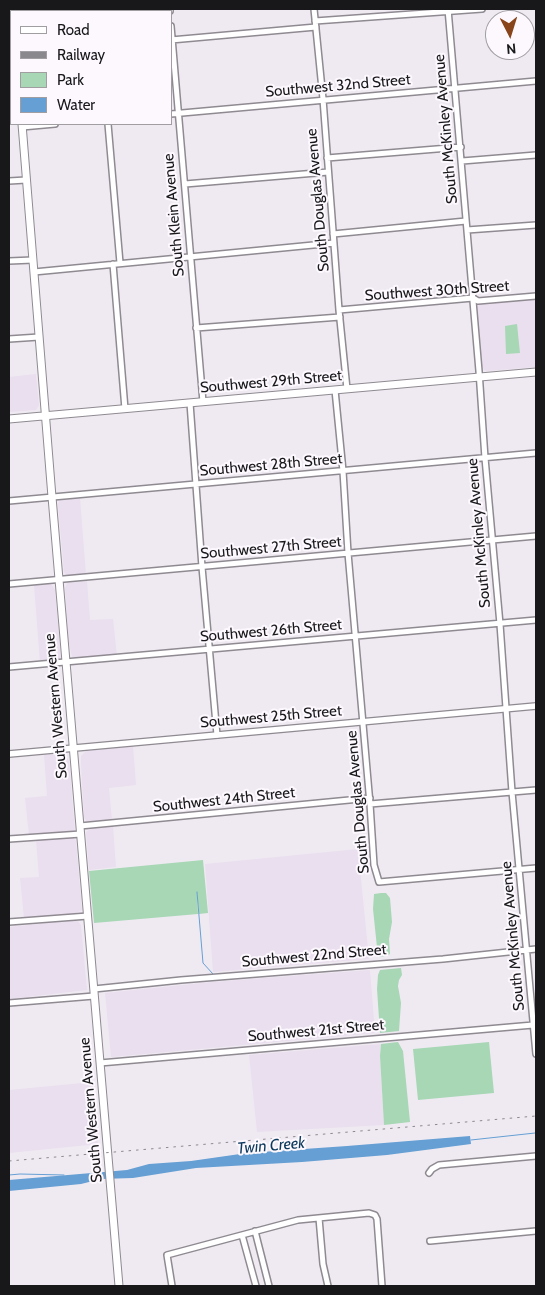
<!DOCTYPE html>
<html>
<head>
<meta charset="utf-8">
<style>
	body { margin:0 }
	#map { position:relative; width:545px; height:1295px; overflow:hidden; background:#efeaf2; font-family:Cabin,sans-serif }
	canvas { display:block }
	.frame { position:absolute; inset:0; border:10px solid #181719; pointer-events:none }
	.legend { position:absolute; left:10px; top:10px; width:162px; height:115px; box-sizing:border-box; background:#fcf8fe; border:1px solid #a19ea2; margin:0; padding:6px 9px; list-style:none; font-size:15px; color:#181719 }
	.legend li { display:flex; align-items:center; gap:10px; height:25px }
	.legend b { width:25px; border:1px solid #a19ea2 }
	.north { position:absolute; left:485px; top:10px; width:50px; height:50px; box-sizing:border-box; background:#fcf8fe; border:1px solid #a19ea2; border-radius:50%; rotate:175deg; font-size:14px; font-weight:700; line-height:20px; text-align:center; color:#181719 }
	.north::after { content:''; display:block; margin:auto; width:18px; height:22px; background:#88441a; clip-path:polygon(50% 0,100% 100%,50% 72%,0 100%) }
</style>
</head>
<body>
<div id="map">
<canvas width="545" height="1295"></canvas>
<div class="frame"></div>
<ul class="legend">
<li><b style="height:6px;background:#fff"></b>Road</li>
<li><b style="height:6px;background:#8b888d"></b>Railway</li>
<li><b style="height:14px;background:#a7d7b5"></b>Park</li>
<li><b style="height:14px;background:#659fd3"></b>Water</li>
</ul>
<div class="north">N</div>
</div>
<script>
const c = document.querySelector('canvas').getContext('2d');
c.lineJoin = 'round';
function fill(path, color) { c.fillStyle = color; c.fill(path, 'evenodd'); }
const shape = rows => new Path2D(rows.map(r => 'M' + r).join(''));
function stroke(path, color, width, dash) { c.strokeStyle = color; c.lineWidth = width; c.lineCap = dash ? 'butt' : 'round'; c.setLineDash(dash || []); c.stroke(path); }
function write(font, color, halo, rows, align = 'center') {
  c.font = font + ' Cabin,sans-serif'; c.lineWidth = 4; c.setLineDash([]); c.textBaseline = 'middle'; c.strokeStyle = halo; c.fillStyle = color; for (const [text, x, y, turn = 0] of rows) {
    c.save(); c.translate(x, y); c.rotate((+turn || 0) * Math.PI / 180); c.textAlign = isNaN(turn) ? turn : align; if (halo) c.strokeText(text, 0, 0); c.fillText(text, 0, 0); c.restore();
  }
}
const built = shape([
	[536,299,536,367,487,371,484,370,482,366,476,308,480,304],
	[36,374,39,405,36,410,9,412,9,377],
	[80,498,86,575,67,576,64,572,58,505,59,501,63,499],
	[87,581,90,620,113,619,117,656,75,659,72,657,68,638,65,588,67,583],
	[51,584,55,590,61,657,58,661,40,663,34,585],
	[133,746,136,785,109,788,112,820,87,822,84,817,81,764,81,756,86,751],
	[57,754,65,754,69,761,75,831,29,835,25,798,47,796,44,755],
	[113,826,116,867,89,870,86,832,92,828],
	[70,837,73,837,76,841,82,910,74,914,24,918,20,878,39,877,36,840],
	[358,849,369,959,213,972,205,864],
	[77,920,81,925,87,990,9,999,9,927],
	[370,970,375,1033,111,1057,105,993,212,982],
	[381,1044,380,1056,384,1125,257,1132,249,1055],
	[93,1082,98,1144,9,1153,9,1090]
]);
const green = shape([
	[517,324,520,353,506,354,505,326],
	[203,860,208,913,199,914,197,892,198,914,94,923,89,871],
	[381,893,386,893,390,898,392,922,389,939,390,954,386,956,378,957,373,909,374,894],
	[401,968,402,975,399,980,398,986,401,1003,399,1031,380,1033,377,989,378,975,380,970],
	[398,1042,403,1051,410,1122,384,1125,380,1056,381,1044],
	[489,1042,494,1093,418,1100,413,1049]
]);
const water = shape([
	[470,1136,471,1144,387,1155,302,1162,196,1168,133,1178,101,1179,81,1184,9,1191,9,1180,127,1170,149,1164,191,1161,247,1153,347,1146]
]);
const stream = shape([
	[197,892,203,963,213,974],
	[471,1140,535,1133],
	[9,1175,20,1174,64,1175]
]);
const minor = shape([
	[170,9,170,11],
	[314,9,323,99,339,310,347,389],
	[448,9,479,371,485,458,500,624,512,792,536,1054],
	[315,21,482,9],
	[9,23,11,23],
	[171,26,203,402],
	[171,40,316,27],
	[9,102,11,102],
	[171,114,536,81],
	[108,124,120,263],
	[22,127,55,124],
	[327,158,461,147],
	[462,161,536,155],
	[9,181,26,180],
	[185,184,328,172],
	[467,230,536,225],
	[333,234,466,221],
	[9,261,33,260],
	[113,264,125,409],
	[34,272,334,243],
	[339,310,473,298,478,301,536,296],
	[196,328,340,317],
	[9,339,39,337],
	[335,390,343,471,348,553,370,804,374,865,379,882,536,868],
	[190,403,202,567,217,735],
	[9,501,536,453],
	[9,584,536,536],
	[9,667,536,620],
	[370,804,536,790],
	[80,826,370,798],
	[9,839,81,834],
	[9,922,88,916],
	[94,989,181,980,443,959,536,949],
	[9,1003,94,996],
	[100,1063,533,1025],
	[429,1173,432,1169,439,1165,536,1156],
	[319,1218,323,1264,328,1286],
	[255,1231,269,1286],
	[242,1235,256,1286],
	[430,1241,536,1231],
	[172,1286,167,1255,298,1220,369,1213,375,1215,377,1219,382,1286]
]);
const tertiary = shape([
	[9,754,536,706]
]);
const secondary = shape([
	[13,9,13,11],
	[22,124,52,497,119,1286],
	[9,419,536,372]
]);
const rail = shape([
	[9,1161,536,1116]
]);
const streetNames = [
	["Southwest 32nd Street",338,86,-5],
	["South McKinley Avenue",446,129,-95],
	["South Douglas Avenue",318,200,-95],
	["South Klein Avenue",174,215,-95],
	["Southwest 30th Street",437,291,-4],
	["Southwest 29th Street",271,382,-5],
	["Southwest 28th Street",271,465,-5],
	["South McKinley Avenue",479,533,-95],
	["Southwest 27th Street",271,548,-5],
	["Southwest 26th Street",271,631,-5],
	["South Western Avenue",56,706,-95],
	["Southwest 25th Street",271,717,-5],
	["Southwest 24th Street",224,800,-6],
	["South Douglas Avenue",358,802,-95],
	["South McKinley Avenue",513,936,-95],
	["Southwest 22nd Street",314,956,-5],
	["Southwest 21st Street",316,1031,-5],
	["South Western Avenue",91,1110,-95]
];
const waterNames = [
	["Twin Creek",271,1146,-5]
];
fill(built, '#eadfee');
fill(green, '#a7d7b5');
fill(water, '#659fd3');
stroke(stream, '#659fd3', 1);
stroke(minor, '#8f8a91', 8);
stroke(tertiary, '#8f8a91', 8);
stroke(secondary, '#8f8a91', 9);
stroke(minor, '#fff', 5);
stroke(tertiary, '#fff', 5.5);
stroke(secondary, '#fff', 7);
stroke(rail, '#8b888d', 1, [2.5, 5]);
write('15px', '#181719', '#fcf8fe', streetNames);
write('italic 16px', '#0c395c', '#fcf8fe', waterNames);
</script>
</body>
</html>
